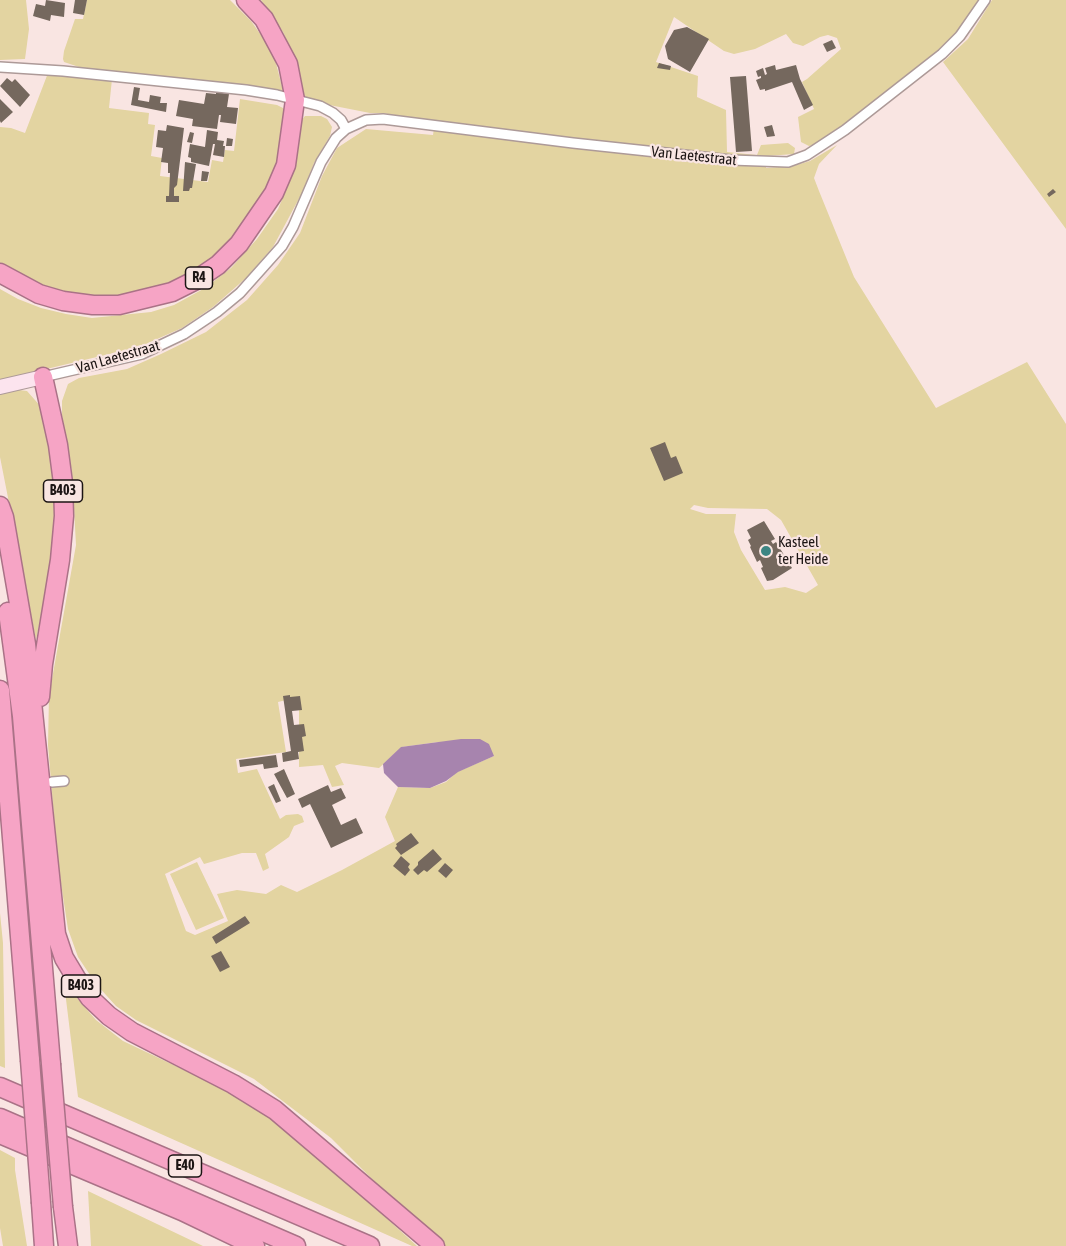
<!DOCTYPE html>
<html>
<head>
<meta charset="utf-8">
<style>
	body { margin:0 }
	canvas { display:block; background:#f9e5e2 }
</style>
</head>
<body>
<canvas width="1066" height="1246"></canvas>
<script>
const c = document.querySelector('canvas').getContext('2d');
c.lineJoin = 'round';
function fill(path, color) { c.fillStyle = color; c.fill(path, 'evenodd'); }
const shape = rows => new Path2D(rows.map(r => 'M' + r).join(''));
function stroke(path, color, width, dash) { c.strokeStyle = color; c.lineWidth = width; c.lineCap = dash ? 'butt' : 'round'; c.setLineDash(dash || []); c.stroke(path); }
function write(font, color, halo, rows, align = 'center') {
  c.font = font + ' "Asap Condensed",sans-serif'; c.lineWidth = 4.5; c.setLineDash([]); c.textBaseline = 'middle'; c.strokeStyle = halo; c.fillStyle = color; for (const [text, x, y, turn = 0] of rows) {
    c.save(); c.translate(x, y); c.rotate((+turn || 0) * Math.PI / 180); c.textAlign = isNaN(turn) ? turn : align; if (halo) c.strokeText(text, 0, 0); c.fillText(text, 0, 0); c.restore();
  }
}
const green = shape([
	[0,0,26,0,29,29,25,59,0,60],
	[87,0,230,0,251,21,266,42,276,63,283,91,199,80,85,69,64,62,63,59,64,51,75,19,83,19],
	[261,0,981,0,958,32,928,59,820,143,809,146,801,142,798,117,814,109,802,82,807,79,841,49,837,38,828,35,820,37,803,46,793,43,786,34,755,49,734,54,724,51,674,17,656,62,698,76,697,97,726,110,727,152,757,155,761,145,788,143,795,148,794,154,767,156,766,168,793,166,810,161,837,145,819,164,814,178,819,191,854,277,936,408,1027,362,1066,424,1066,1246,444,1246,423,1230,331,1138,254,1079,136,1020,116,1006,96,984,78,957,68,929,58,864,48,745,49,696,76,545,72,472,62,415,62,401,68,384,79,378,127,369,161,354,206,332,247,300,278,265,300,233,322,176,337,148,366,129,433,135,435,121,382,113,370,113,304,100,296,61,283,32],
	[694,505,708,508,767,509,781,520,818,585,806,593,785,587,765,590,741,550,734,532,736,514,706,514,690,509],
	[299,697,299,767,323,765,332,787,344,785,335,766,342,763,379,768,402,747,438,742,494,756,457,772,446,782,430,788,398,787,385,817,395,841,342,870,297,892,281,885,266,894,237,890,217,894,228,921,195,935,186,931,165,874,200,857,204,864,242,853,256,853,263,871,269,868,265,854,289,837,294,826,304,822,302,816,298,814,286,815,280,819,257,769,238,773,236,759,286,752,278,702],
	[992,0,1066,0,1066,229,943,62,968,39],
	[48,73,112,79,109,108,149,113,148,124,155,125,151,156,162,158,160,176,208,182,212,160,223,162,225,150,234,151,240,99,277,105,283,108,285,111,282,155,263,200,220,254,172,286,117,299,67,297,0,268,0,127,11,128,25,133],
	[305,116,321,116,327,119,332,127,330,136,314,163,302,193,273,247,246,278,213,307,182,328,139,347,0,380,0,289,18,299,41,308,66,314,92,318,151,312,174,305,205,288,231,268,257,239,278,209,290,181,297,158,301,121],
	[19,390,27,391,42,408,55,466,55,505,52,561,36,640,0,457,0,394],
	[197,862,224,918,196,930,170,874],
	[0,913,3,943,5,1068,0,1066],
	[64,983,96,1020,123,1041,239,1096,274,1120,327,1164,417,1246,412,1246,78,1097],
	[0,1150,15,1158,15,1170,27,1246,3,1246,0,1228],
	[88,1191,203,1246,91,1246]
]);
const water = shape([
	[461,739,480,739,489,744,494,756,458,772,446,781,430,788,398,787,384,773,383,764,401,747]
]);
const building = shape([
	[46,0,65,3,64,17,51,15,50,21,33,16,36,4,45,6],
	[75,0,87,0,84,15,73,13],
	[687,27,709,39,690,72,668,59,665,46,674,30],
	[832,40,836,48,827,52,823,44],
	[659,63,671,66,670,70,657,68],
	[775,65,776,70,796,65,800,79,813,105,804,110,792,82,765,91,765,89,760,90,756,80,761,78,761,76,758,77,756,71,763,68,765,75,767,74,765,68],
	[746,76,752,151,736,152,730,77],
	[7,78,12,82,15,79,30,95,20,107,0,86],
	[134,87,140,88,138,100,149,102,150,95,161,97,160,103,167,103,166,112,131,105],
	[216,92,229,94,227,107,238,108,236,124,220,122,221,115,219,115,217,129,192,126,193,119,176,116,179,100,204,104,206,93,216,94],
	[0,99,13,112,1,123,0,121],
	[167,125,184,128,177,185,174,188,174,196,179,196,179,202,166,202,166,196,169,196,170,173,168,173,168,163,161,162,163,148,156,147,158,130,166,131],
	[772,125,775,136,767,137,764,127],
	[207,130,218,132,217,140,224,141,223,146,225,146,224,157,213,155,215,144,213,144,209,166,191,162,191,158,188,157,190,144,205,147],
	[190,132,194,133,192,143,187,142],
	[227,138,233,139,232,146,226,146],
	[185,162,196,164,192,188,190,188,189,191,183,191],
	[202,171,209,172,207,181,201,181],
	[1053,189,1056,192,1049,197,1047,194],
	[665,442,671,458,676,456,683,473,664,481,650,448],
	[764,521,775,539,771,541,773,544,776,542,792,568,773,580,767,581,761,568,763,567,760,560,757,562,750,547,751,546,748,540,751,538,747,530],
	[290,695,290,697,300,696,302,710,292,711,294,725,304,724,306,736,302,737,304,751,298,752,299,759,283,762,282,753,291,751,283,696],
	[276,755,278,767,264,769,263,764,240,767,239,760],
	[284,769,295,794,287,798,274,774],
	[274,784,281,801,276,803,268,787],
	[328,785,331,792,341,788,346,798,332,805,341,825,356,818,363,833,331,848,310,804,302,808,298,799],
	[411,833,419,843,401,855,395,848,397,846,396,844],
	[433,849,442,859,427,872,424,870,418,875,413,870,418,865,418,862],
	[401,856,410,864,408,867,410,870,405,876,393,866],
	[445,863,453,870,446,878,438,871],
	[245,916,250,923,216,944,212,937],
	[221,951,230,967,220,972,211,956]
]);
const street = shape([
	[0,67,63,71,246,90,277,95,320,106,333,113,341,120,346,129],
	[43,377,142,354,184,334,217,312,240,293,282,246,293,227,321,162,336,138,346,129,366,120,383,119,573,143,731,160,788,162,807,155,845,130,942,54,960,36,985,0],
	[52,782,64,781]
]);
const secondary = shape([
	[0,387,43,377]
]);
const highway = shape([
	[0,273,39,294,63,301,93,305,119,305,172,292,196,280,218,265,239,244,274,193,286,165,295,100,288,64,264,19,246,0],
	[0,506,4,517,26,644,56,934,64,958,76,978,90,998,109,1016,132,1032,233,1084,275,1110,435,1246],
	[8,612,22,716,51,1064],
	[0,690,30,1060],
	[40,697,43,664,60,560,64,516,63,483,58,445,43,377],
	[0,1087,370,1246],
	[0,1118,296,1246],
	[0,1134,182,1211,255,1246],
	[41,1203,44,1246],
	[63,1207,68,1246]
]);
const highwayBridge = shape([
	[30,1060,41,1203],
	[51,1064,63,1207]
]);
const markers = [
	[766,551,6,"#3c8583"]
];
const shields = [
	[199,278,27],
	[63,491,39],
	[81,986,39],
	[185,1166,33]
];
const shieldNames = [
	["R4",199,278],
	["B403",63,491],
	["B403",81,986],
	["E40",185,1166]
];
const streetNames = [
	["Van Laetestraat",694,156,6],
	["Van Laetestraat",118,357,-16]
];
const poiNames = [
	["Kasteel",778,542],
	["ter Heide",778,559]
];
fill(green, '#e3d4a1');
fill(water, '#a784ae');
fill(building, '#75685e');
stroke(street, '#ad9a98', 12);
stroke(secondary, '#ad9a98', 16);
stroke(highway, '#aa7287', 21);
stroke(street, '#fff', 9);
stroke(secondary, '#fce4ee', 14);
stroke(highway, '#f6a4c5', 18);
stroke(highwayBridge, '#aa7287', 21, []);
stroke(highwayBridge, '#f6a4c5', 18);
for (const [x, y, r, color] of markers) { const dot = new Path2D(); dot.arc(x, y, r, 0, 2 * Math.PI); c.fillStyle = color; c.fill(dot); stroke(dot, '#f9e5e2', 2); }
for (const [x, y, w] of shields) { const box = new Path2D(); box.roundRect(x - w / 2, y - 11, w, 22, 4.5); c.fillStyle = '#f9e5e2'; c.fill(box); stroke(box, '#1c1514', 1.5); }
write('bold 14px', '#1c1514', null, shieldNames);
write('15px', '#1c1514', '#f9e5e2', streetNames);
write('15px', '#1c1514', '#f9e5e2', poiNames, 'left');
</script>
</body>
</html>
